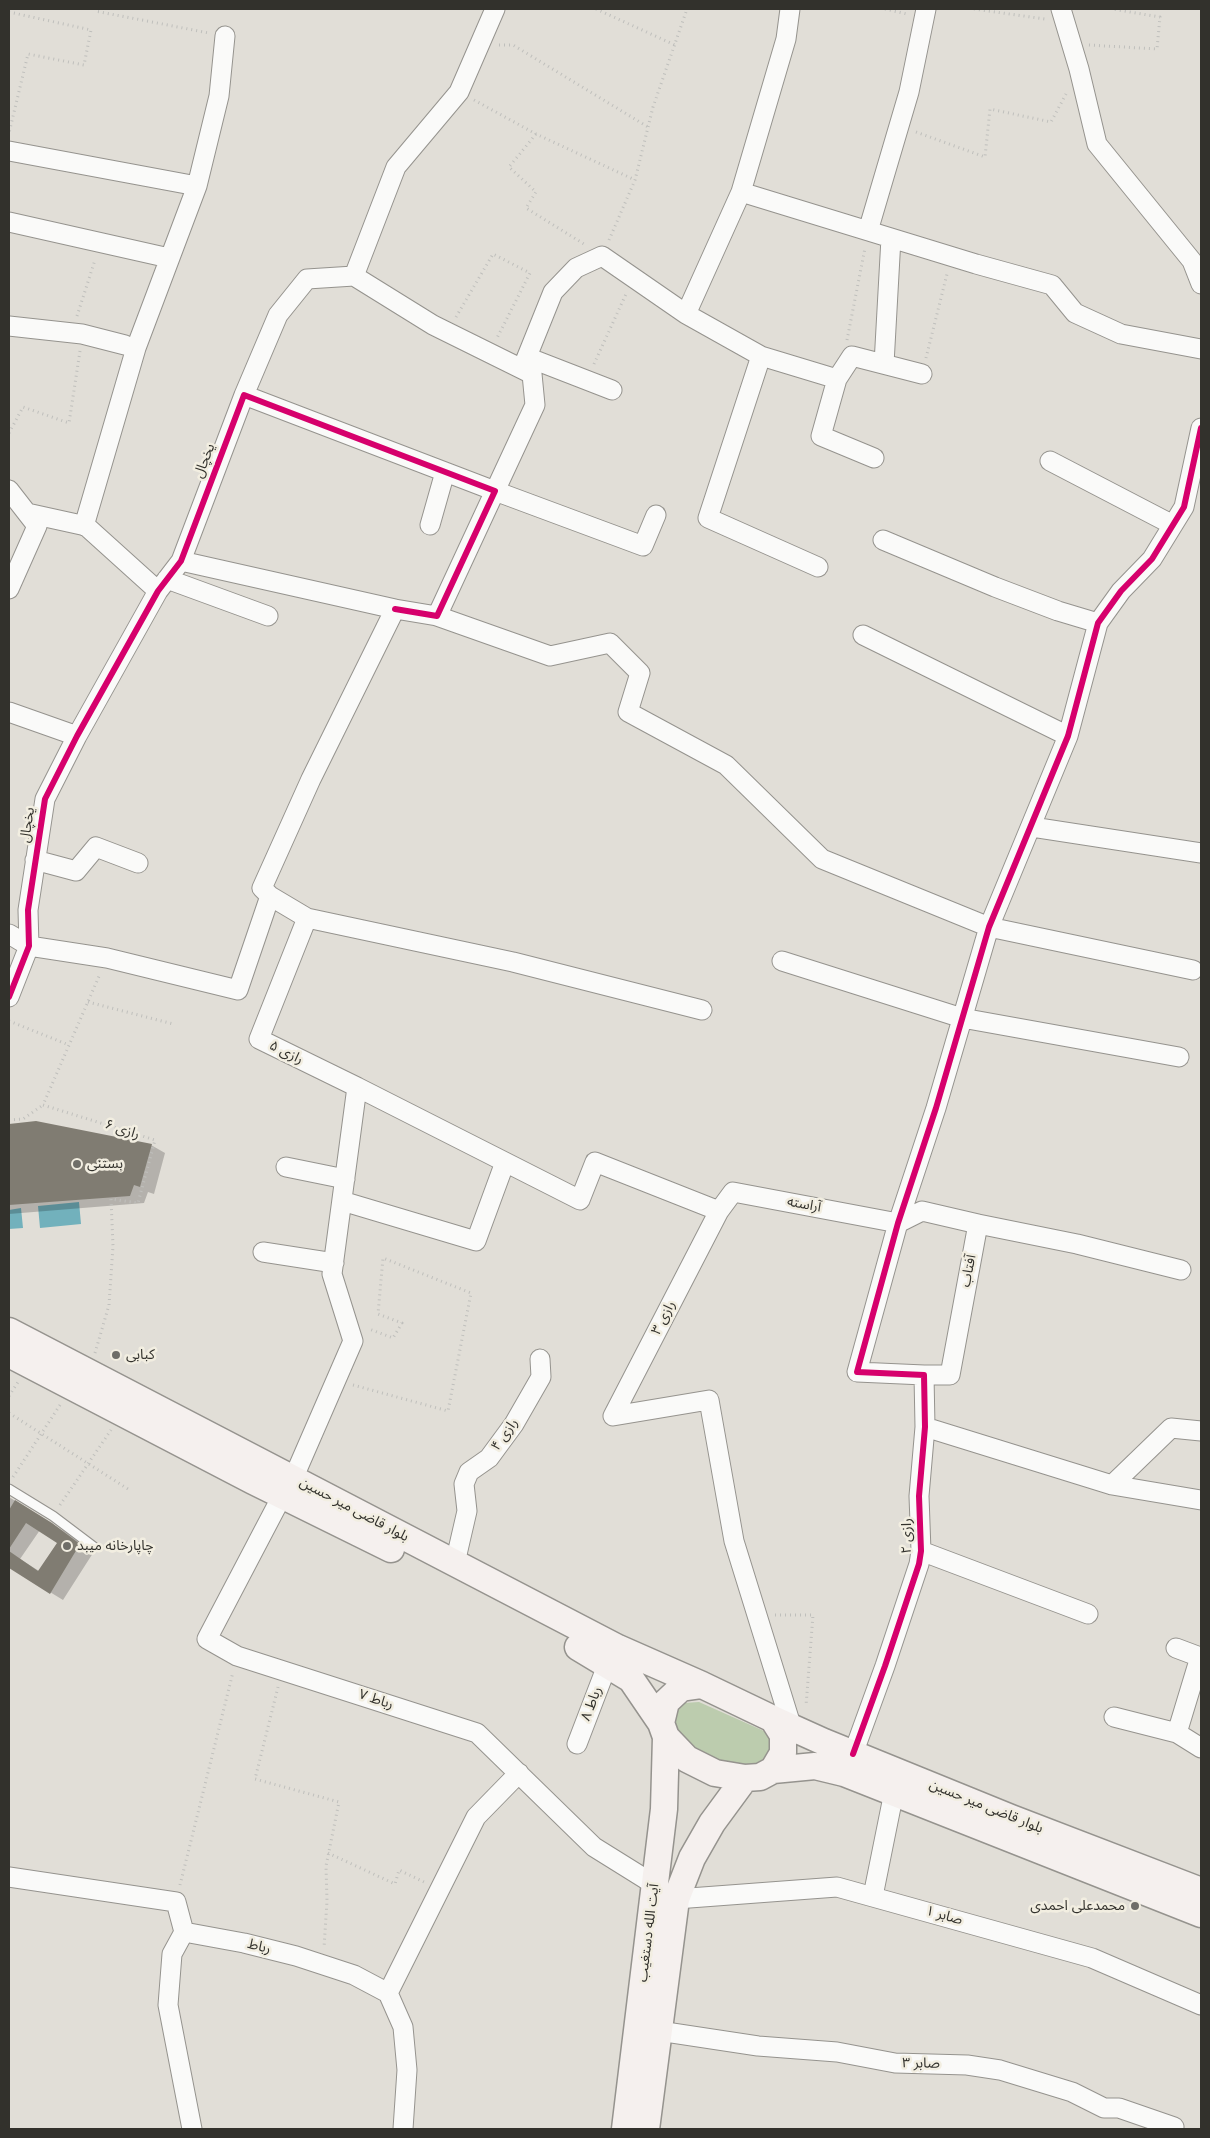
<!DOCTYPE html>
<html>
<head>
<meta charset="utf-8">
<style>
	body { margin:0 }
	#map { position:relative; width:1210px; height:2138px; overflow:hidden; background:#e1ded7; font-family:Poppins,sans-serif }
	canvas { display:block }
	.frame { position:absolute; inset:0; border:10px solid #32312c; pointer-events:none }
</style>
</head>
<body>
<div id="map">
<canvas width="1210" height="2138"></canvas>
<div class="frame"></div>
</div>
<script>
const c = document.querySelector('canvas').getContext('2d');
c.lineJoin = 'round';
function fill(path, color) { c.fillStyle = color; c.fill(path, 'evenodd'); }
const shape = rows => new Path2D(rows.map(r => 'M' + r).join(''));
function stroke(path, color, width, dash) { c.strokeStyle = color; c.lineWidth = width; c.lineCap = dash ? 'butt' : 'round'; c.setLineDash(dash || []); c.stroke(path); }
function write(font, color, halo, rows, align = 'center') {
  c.font = font + ' Poppins,"Noto Sans Arabic",sans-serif'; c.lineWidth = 5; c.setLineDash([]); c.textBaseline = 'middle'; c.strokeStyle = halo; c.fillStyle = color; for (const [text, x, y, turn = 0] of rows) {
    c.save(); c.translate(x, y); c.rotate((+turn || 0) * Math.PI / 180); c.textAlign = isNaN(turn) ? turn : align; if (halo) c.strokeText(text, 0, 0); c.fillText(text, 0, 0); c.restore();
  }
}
const green = shape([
	[699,1702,764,1731,773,1744,763,1761,742,1769,713,1767,674,1730,675,1710,684,1703]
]);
const water = shape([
	[79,1202,81,1224,40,1228,38,1206],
	[21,1208,23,1228,9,1229,9,1210]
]);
const shadow = shape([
	[36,1122,151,1145,165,1153,154,1194,148,1192,144,1203,9,1214,9,1125],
	[9,1497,65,1532,93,1553,63,1600,9,1567],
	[40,1530,58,1542,39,1571,20,1559]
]);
const building = shape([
	[36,1121,152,1144,140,1187,134,1185,130,1196,9,1205,9,1124],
	[15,1500,52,1523,80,1544,50,1594,9,1568,9,1551,38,1571,57,1543,26,1523,9,1549,9,1510]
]);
const path = shape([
	[95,9,95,11,209,33],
	[596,9,675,45],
	[885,9,907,14],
	[974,9,1045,19],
	[9,12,91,30,84,65,28,54,9,133],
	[499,45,513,45,648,127],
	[1089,45,1157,49,1160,17,1112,9],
	[474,100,536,134,635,180],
	[916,132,985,157,990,109,1051,122,1066,94],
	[536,134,509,167,536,192,526,208,584,244],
	[609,240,635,180,653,107,687,9],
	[77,316,95,260],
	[456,317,493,254,530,273,497,338],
	[847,340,865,248],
	[926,358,947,274],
	[594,364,626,294],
	[9,433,23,407,69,423,80,351],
	[88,1002,173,1024],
	[9,1021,69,1045],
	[9,1120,23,1119,43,1105],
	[95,1353,109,1305,113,1246,111,1199,138,1203,155,1140,43,1105,100,974],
	[353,1385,448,1411,471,1293,383,1258,378,1314,402,1323,393,1338,369,1329],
	[9,1396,18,1382],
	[9,1413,128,1489],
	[13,1477,60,1405],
	[60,1505,111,1430],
	[775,1615,813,1615,806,1706],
	[278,1687,255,1779,339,1802,326,1866,327,1901,324,1948],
	[328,1853,395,1884,399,1870,424,1882],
	[180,1885,233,1672]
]);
const service = shape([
	[9,1489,53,1516,94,1547]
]);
const minor = shape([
	[1061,9,1079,69,1097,144,1192,261,1201,284],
	[9,151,197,186,136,348,84,526],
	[197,186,219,96,225,36],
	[741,192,976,264,1052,285,1075,313,1121,334,1201,349],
	[9,222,169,258],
	[868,231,909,92,926,9],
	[354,276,396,167,459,92,495,9],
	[686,314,741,192,786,39,790,9],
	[9,326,82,334,125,345],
	[761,356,708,518,818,567],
	[527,357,612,390],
	[884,364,891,238],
	[522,369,553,292,576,268,602,256,686,314,761,356,837,379,852,356,922,374],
	[837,379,821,436,874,458],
	[244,395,278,315,307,279,354,276,433,325,532,374,535,405,495,491,643,546,656,515],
	[1050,461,1173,525],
	[9,490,37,526,9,589],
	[27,513,86,526,158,591],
	[430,525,445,472],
	[883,540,995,587,1058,611,1098,623],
	[181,561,395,609,311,779,262,888,270,896],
	[167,579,268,616],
	[437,616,550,656,610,643,640,673,628,712,726,765,822,859,989,927,1193,970],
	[863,635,1068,736],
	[9,712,77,736],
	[1032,827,1201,853],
	[35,860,76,871,96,847,138,863],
	[307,918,513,962,702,1010],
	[9,934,29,946,107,958,238,990,270,896,307,918,259,1039,357,1087,332,1274,353,1341,293,1479],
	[782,961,962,1018,1179,1057],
	[9,997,29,946,28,910,45,799,77,736,158,591,181,561,244,395,495,491,437,616,395,609],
	[357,1087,580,1200,595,1162,719,1211,613,1416,709,1400,734,1541,792,1728],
	[286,1167,345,1179],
	[342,1201,476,1241,505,1162],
	[719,1211,733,1192,898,1223,922,1211,978,1224,950,1375,924,1375],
	[978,1224,1077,1244,1181,1270],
	[263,1252,334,1263],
	[925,1427,1112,1485,1201,1500],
	[1112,1485,1171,1428,1201,1431],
	[282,1496,207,1639,237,1656,477,1733,594,1847,655,1885],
	[921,1551,1088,1614],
	[455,1563,467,1511,464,1484,469,1472,489,1458,514,1424,541,1377,540,1359],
	[1114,1717,1177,1733,1200,1657,1176,1648],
	[1177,1733,1201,1748],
	[577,1744,608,1663],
	[853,1754,885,1666,919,1564,921,1551,919,1496,925,1427,924,1375,857,1372,898,1223,936,1108,989,927,1068,736,1098,623,1121,591,1152,559,1184,507,1201,428],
	[9,1877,176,1902,184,1932,244,1943,296,1956,354,1975,388,1993,403,2027,407,2070,403,2129],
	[873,1896,894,1792],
	[676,1899,837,1887,1092,1958,1201,2005],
	[184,1932,172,1954,168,2005,192,2129],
	[388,1993,476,1817,519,1773],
	[659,2031,758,2046,837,2052,895,2063,967,2065,1000,2070,1072,2092,1104,2108,1119,2108,1174,2127]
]);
const secondary = shape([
	[9,1331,618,1648,702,1685],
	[9,1354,253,1481,391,1549],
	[578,1647,631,1679,661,1723],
	[773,1719,824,1742,1011,1818,1201,1891],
	[773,1770,815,1766,844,1773,1201,1914],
	[625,2129,664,1809,666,1737,661,1723,666,1702,681,1688,702,1685,773,1719,783,1735,783,1753,773,1770,760,1777,745,1778,715,1773,687,1759,666,1737],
	[646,2129,676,1899,692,1858,712,1823,745,1778]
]);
const cycleway = shape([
	[9,997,29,946,28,910,45,799,77,736,158,591,181,561,244,395,495,491,437,616,395,609],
	[853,1754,885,1666,919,1564,921,1551,919,1496,925,1427,924,1375,857,1372,898,1223,936,1108,989,927,1068,736,1098,623,1121,591,1152,559,1184,507,1201,428]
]);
const markers = [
	[77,1164,5,"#6f6e68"],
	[116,1355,5,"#6f6e68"],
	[67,1546,5,"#6f6e68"],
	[1135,1906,5,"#6f6e68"]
];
const streetNames = [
	["یخچال",205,461,-69],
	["یخچال",28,825,-81],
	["رازی ۵",286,1053,26],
	["رازی ۶",122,1130,18],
	["آراسته",804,1205,11],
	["آفتاب",969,1271,-79],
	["رازی ۳",664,1318,-63],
	["رازی ۴",505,1435,-55],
	["بلوار قاضی میر حسین",354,1510,28],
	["رازی ۲",907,1536,-90],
	["رباط ۷",376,1700,18],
	["رباط ۸",592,1704,-69],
	["بلوار قاضی میر حسین",986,1807,22],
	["صابر ۱",944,1916,16],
	["آیت الله دستغیب",649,1933,-83],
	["رباط",259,1947,14],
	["صابر ۳",921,2064,1]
];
const poiNames = [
	["بستنی",87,1164],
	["کبابی",126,1355],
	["چاپارخانه میبد",77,1546],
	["محمدعلی احمدی",1125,1906,"right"]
];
fill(green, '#bcccae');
fill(water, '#72b1bc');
fill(shadow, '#0003');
fill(building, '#807c72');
stroke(service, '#95938e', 11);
stroke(minor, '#95938e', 21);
stroke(secondary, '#95938e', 29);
stroke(path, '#bfbfbc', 3, [1, 4]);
stroke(service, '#fafaf9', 9);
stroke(minor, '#fafaf9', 19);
stroke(secondary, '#f5f0ee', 26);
stroke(cycleway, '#d6006c', 6);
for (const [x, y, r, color] of markers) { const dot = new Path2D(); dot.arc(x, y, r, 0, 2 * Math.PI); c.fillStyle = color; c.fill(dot); stroke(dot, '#f2eee1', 2); }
write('14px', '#32312c', '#f2eee1', streetNames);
write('14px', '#32312c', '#f2eee1', poiNames, 'left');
</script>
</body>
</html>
